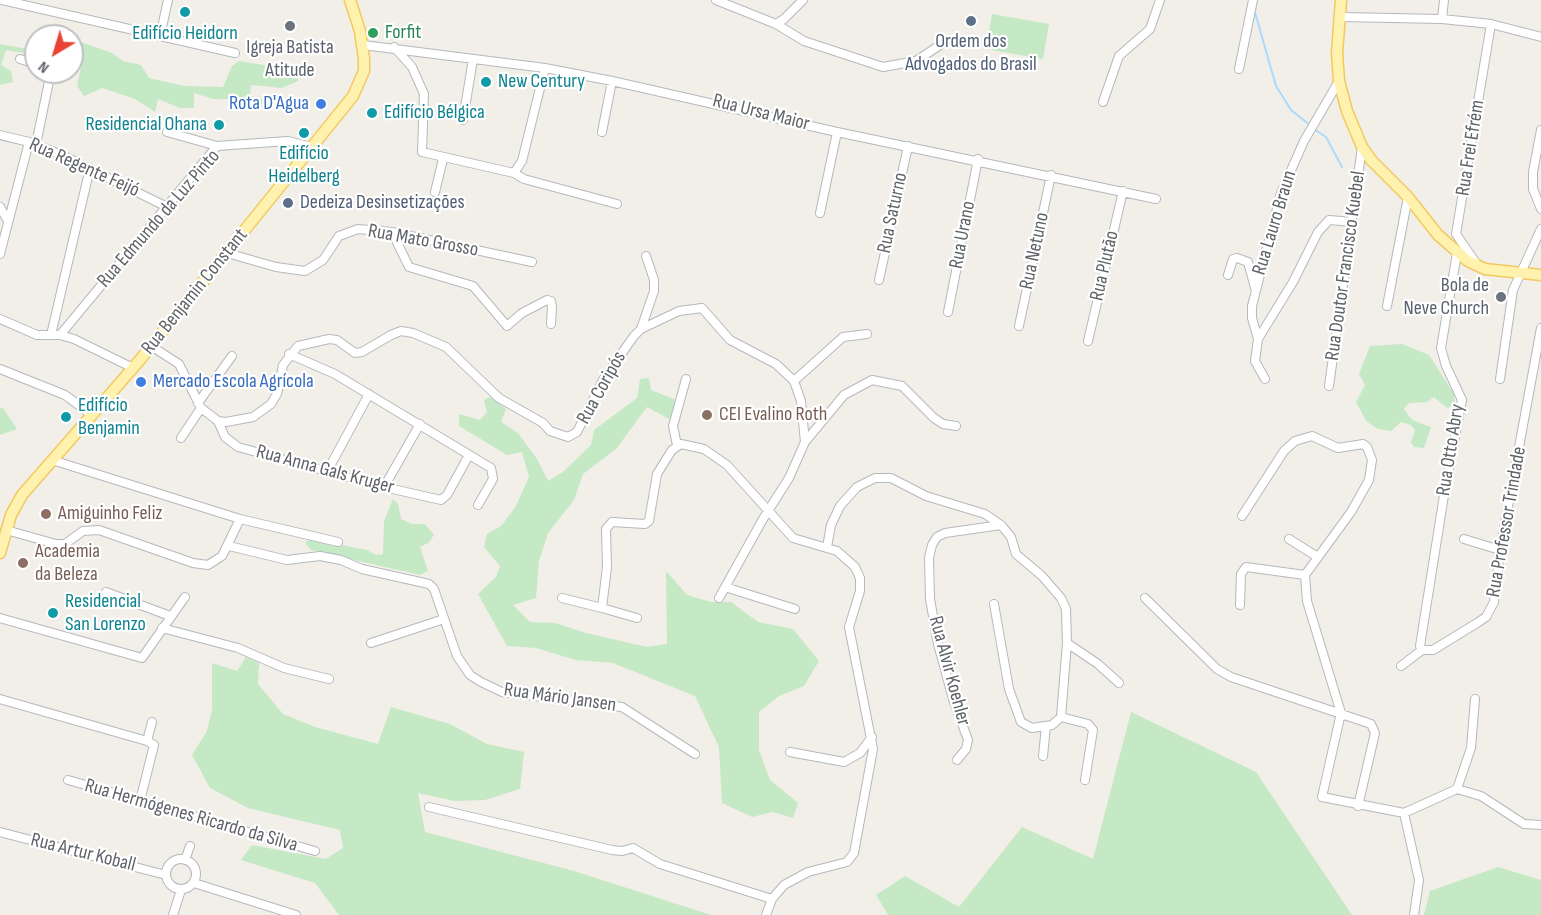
<!DOCTYPE html>
<html>
<head>
<meta charset="utf-8">
<style>
	body { margin:0 }
	#map { position:relative; width:1541px; height:915px; overflow:hidden; background:#f1efe8; font-family:"Sofia Sans Condensed",sans-serif }
	canvas { display:block }
	.north { position:absolute; left:24px; top:24px; width:60px; height:60px; box-sizing:border-box; background:#fff; border:2px solid #bfc1c3; border-radius:50%; rotate:218deg; font-size:16px; font-weight:700; line-height:24px; text-align:center; color:#5f6368 }
	.north::after { content:''; display:block; margin:auto; width:21px; height:27px; background:#ea4335; clip-path:polygon(50% 0,100% 100%,50% 72%,0 100%) }
</style>
</head>
<body>
<div id="map">
<canvas width="1541" height="915"></canvas>
<div class="north">N</div>
</div>
<script>
const c = document.querySelector('canvas').getContext('2d');
c.lineJoin = 'round';
function fill(path, color) { c.fillStyle = color; c.fill(path, 'evenodd'); }
const shape = rows => new Path2D(rows.map(r => 'M' + r).join(''));
function stroke(path, color, width, dash) { c.strokeStyle = color; c.lineWidth = width; c.lineCap = dash ? 'butt' : 'round'; c.setLineDash(dash || []); c.stroke(path); }
function write(font, color, halo, rows, align = 'center') {
  c.font = font + ' "Sofia Sans Condensed",sans-serif'; c.lineWidth = 4.5; c.setLineDash([]); c.textBaseline = 'middle'; c.strokeStyle = halo; c.fillStyle = color; for (const [text, x, y, turn = 0] of rows) {
    c.save(); c.translate(x, y); c.rotate((+turn || 0) * Math.PI / 180); c.textAlign = isNaN(turn) ? turn : align; if (halo) c.strokeText(text, 0, 0); c.fillText(text, 0, 0); c.restore();
  }
}
const green = shape([
	[992,14,1049,24,1043,59,986,49],
	[78,41,112,53,123,61,141,65,149,78,184,86,223,87,232,66,239,61,287,69,289,73,298,77,298,81,282,88,251,85,250,95,258,99,270,98,272,104,263,105,238,99,213,99,194,93,194,108,180,108,158,99,155,112,135,99,102,88,84,96,77,86,81,67,72,61,72,43],
	[0,44,28,49,36,45,36,55,6,50,1,65,11,71,13,82,0,85],
	[1402,344,1429,355,1454,394,1455,405,1447,408,1434,397,1427,402,1409,403,1404,409,1412,420,1431,427,1424,448,1414,447,1411,442,1415,430,1411,425,1401,422,1391,431,1378,429,1366,421,1356,402,1365,385,1359,374,1370,346],
	[649,378,651,390,676,400,671,420,647,407,616,449,583,474,574,500,548,533,539,561,536,598,513,605,530,622,555,623,586,633,647,647,667,644,666,571,687,595,711,602,731,602,758,622,793,629,819,661,804,686,779,696,759,712,759,750,770,780,798,803,793,818,773,812,752,817,722,803,719,747,695,696,613,663,576,660,536,648,507,646,478,594,496,577,500,566,484,547,487,534,501,526,516,506,529,477,522,452,507,455,459,426,459,414,480,420,487,412,484,400,490,397,506,409,501,422,518,433,537,459,548,481,563,472,591,445,594,430,637,398,640,379],
	[0,408,3,408,17,429,0,435],
	[393,499,398,504,401,519,412,524,425,524,434,535,428,543,420,547,428,571,420,575,311,550,305,543,310,539,367,550,376,555,383,554,384,521],
	[246,657,259,663,258,684,283,714,315,727,378,744,391,707,450,724,487,744,524,752,520,789,485,800,455,801,418,793,425,832,574,871,711,915,339,915,315,883,241,860,252,845,326,859,343,848,340,830,248,808,210,788,192,755,207,731,212,710,212,663,237,671],
	[1131,712,1256,772,1352,915,888,915,876,895,905,876,959,907,1022,827,1093,859],
	[1498,867,1541,880,1541,915,1424,915,1430,891]
]);
const stream = shape([
	[1254,9,1276,86,1291,110,1310,125],
	[1314,129,1326,137,1342,167]
]);
const minor = shape([
	[2,0,235,53],
	[716,0,776,24,804,41,883,67,916,61,940,45],
	[1341,17,1442,19,1491,24,1541,37],
	[1442,19,1444,0],
	[776,24,784,19,803,0],
	[160,36,168,0],
	[363,45,545,68,612,81,837,132,1156,199],
	[394,47,412,67,424,94,422,152,514,173,524,179,617,204],
	[20,59,36,64],
	[1239,69,1253,0],
	[1103,102,1119,56,1150,29,1160,0],
	[463,120,473,59],
	[1541,130,1533,172,1533,189,1541,209],
	[167,132,217,146],
	[602,132,612,81],
	[0,135,29,142,64,156,165,206],
	[36,144,51,72],
	[514,173,522,161,545,68],
	[435,192,443,159],
	[0,207,8,221],
	[820,213,837,132],
	[392,232,409,267,473,286,507,326,522,313,547,300,551,301,552,307,551,324],
	[227,253,276,267,305,271,323,260,339,236,358,229,392,232,532,262],
	[0,254,29,142],
	[1478,266,1456,234,1491,24],
	[1228,275,1233,259,1237,258,1248,262,1255,288],
	[879,280,908,146],
	[1387,306,1408,197],
	[948,312,978,159],
	[0,319,37,335,60,335,74,339,133,368],
	[1019,326,1051,175],
	[641,329,654,291,654,280,646,256],
	[51,335,90,168],
	[60,335,217,146,288,141,312,147],
	[1258,339,1252,318,1252,306,1281,193,1304,141,1339,81],
	[1088,341,1123,191],
	[151,346,179,364,201,408,218,421,226,422,253,417,271,404,277,394,283,365,298,346,329,339,337,340,355,353,362,352,391,335,401,331,413,333,446,347,499,398,543,423,550,431,568,437,577,432,603,380,634,336,641,329,679,311,702,308,730,340,776,364,794,381,801,401,805,442,789,478,763,519,719,598],
	[289,354,335,374,491,468,493,479,478,505],
	[0,369,65,395,92,415],
	[1265,379,1255,361,1258,339,1293,282,1318,232,1329,220,1353,222],
	[1500,379,1513,290,1541,229],
	[794,381,843,337,867,334],
	[1329,386,1362,147],
	[198,403,232,356],
	[218,421,225,437,238,447,384,487,441,500,447,495,469,455],
	[181,438,201,408],
	[805,442,844,395,872,380,902,386,934,418,943,424,956,426],
	[677,445,673,426,686,379],
	[52,460,240,519,338,542],
	[328,470,369,394],
	[384,487,420,424],
	[1242,516,1284,451,1295,441,1312,436,1338,448,1363,444,1367,447,1372,460,1369,480,1351,512,1305,575,1307,601,1341,713,1322,797,1404,813,1457,789,1481,796,1524,824,1541,825],
	[6,530,56,544,65,544,83,531,99,530,193,563,208,565,222,556,240,519],
	[1289,539,1316,556],
	[1464,539,1500,550],
	[229,546,287,560,320,556,341,560,362,569,429,584,434,589,457,656,470,675,481,682,502,692,622,707,695,754],
	[827,547,831,525,840,506,857,487,875,478,891,478,926,496,985,514,1001,525,1011,537,1016,554,1042,576,1061,598,1066,609,1067,643,1061,717,1052,725,1032,728,1021,722,1009,689,994,604],
	[725,587,795,609],
	[106,592,170,616],
	[562,598,602,608,607,567,606,529,612,522,645,524,649,521,657,474,672,450,681,444,704,449,727,465,793,538,837,551,855,567,860,578,860,591,849,627,873,749,854,853,847,862,808,872,784,885,772,899,766,915],
	[1145,598,1217,669,1231,677,1371,724,1375,733,1358,806],
	[1240,605,1241,574,1246,567,1305,575],
	[602,608,637,618],
	[0,618,142,658,185,597],
	[162,628,238,648,284,668,329,679],
	[371,643,444,619],
	[1067,643,1098,664,1119,683],
	[1422,650,1420,646,1445,489,1462,400,1446,366,1441,348,1457,253],
	[1401,666,1422,650,1433,650,1477,623,1486,617,1494,602,1500,550,1541,328],
	[0,699,147,741,154,745,140,801],
	[1061,717,1088,724,1093,730,1085,780],
	[147,741,152,722],
	[790,752,844,762,860,753,872,737],
	[1043,756,1046,726],
	[957,760,966,749,968,740,953,699,938,644,930,599,929,558,932,545,937,537,945,533,1001,525],
	[68,780,315,851],
	[1457,789,1471,748,1475,699],
	[429,807,612,850,622,851,633,848,660,864,772,899],
	[1404,813,1419,880,1414,915],
	[0,832,166,875],
	'166 874a15 15 0 1 1 30 0a15 15 0 1 1-30 0Z',
	[185,860,190,846],
	[194,883,296,915],
	[173,915,181,890]
]);
const major = shape([
	[1341,0,1337,53,1339,81,1347,111,1362,147,1372,161,1408,197,1438,235,1468,261,1485,269,1541,275],
	[0,553,11,515,22,495,139,361,353,96,364,71,364,59,360,31,350,0]
]);
const markers = [
	[185,12,6,"#0f9aa8"],
	[971,21,6,"#5c6f8a"],
	[290,26,6,"#6b7280"],
	[373,33,6,"#2e9e5b"],
	[486,82,6,"#0f9aa8"],
	[321,104,6,"#3f7fe0"],
	[372,113,6,"#0f9aa8"],
	[219,125,6,"#0f9aa8"],
	[304,133,6,"#0f9aa8"],
	[288,203,6,"#5c6f8a"],
	[1501,297,6,"#6b7280"],
	[141,382,6,"#3f7fe0"],
	[707,415,6,"#8d6e63"],
	[66,417,6,"#0f9aa8"],
	[46,514,6,"#8d6e63"],
	[23,563,6,"#8d6e63"],
	[53,613,6,"#0f9aa8"]
];
const leisureNames = [
	["Forfit",385,33]
];
const cultureNames = [
	["Edifício Heidorn",185,34,"center"],
	["New Century",498,82],
	["Edifício Bélgica",384,113],
	["Residencial Ohana",207,125,"right"],
	["Edifício",304,154,"center"],
	["Heidelberg",304,177,"center"],
	["Edifício",78,406],
	["Benjamin",78,429],
	["Residencial",65,602],
	["San Lorenzo",65,625]
];
const serviceNames = [
	["Ordem dos",971,42],
	["Advogados do Brasil",971,65],
	["Dedeiza Desinsetizações",300,203,"left"]
];
const worshipNames = [
	["Igreja Batista",290,48],
	["Atitude",290,71],
	["Bola de",1489,286,"right"],
	["Neve Church",1489,309,"right"]
];
const shopNames = [
	["Rota D'Agua",309,104],
	["Mercado Escola Agrícola",153,382,"left"]
];
const streetNames = [
	["Rua Ursa Maior",761,113,14],
	["Rua Frei Efrém",1471,148,-81],
	["Rua Regente Feijó",84,168,24],
	["Rua Saturno",893,213,-78],
	["Rua Edmundo da Luz Pinto",159,219,-49],
	["Rua Lauro Braun",1275,223,-73],
	["Rua Urano",963,235,-79],
	["Rua Mato Grosso",423,241,10],
	["Rua Netuno",1035,251,-78],
	["Rua Plutão",1105,266,-77],
	["Rua Doutor Francisco Kuebel",1346,266,-82],
	["Rua Benjamin Constant",195,292,-51],
	["Rua Coripós",602,388,-61],
	["Rua Otto Abry",1451,450,-81],
	["Rua Anna Gals Kruger",325,470,15],
	["Rua Professor Trindade",1507,522,-80],
	["Rua Alvir Koehler",949,671,75],
	["Rua Mário Jansen",560,698,8],
	["Rua Hermógenes Ricardo da Silva",191,816,16],
	["Rua Artur Koball",83,853,14]
];
const educationNames = [
	["CEI Evalino Roth",719,415],
	["Amiguinho Feliz",58,514],
	["Academia",35,552],
	["da Beleza",35,575]
];
fill(green, '#c5e8c5');
stroke(stream, '#aadaff', 2);
stroke(minor, '#b5b8bc', 10);
stroke(major, '#f2c960', 13);
stroke(minor, '#fff', 8);
stroke(major, '#fff2af', 10);
for (const [x, y, r, color] of markers) { const dot = new Path2D(); dot.arc(x, y, r, 0, 2 * Math.PI); c.fillStyle = color; c.fill(dot); stroke(dot, '#fff', 2); }
write('20px', '#27864d', '#fff', leisureNames, 'left');
write('20px', '#0d838f', '#fff', cultureNames, 'left');
write('20px', '#4e5e75', '#fff', serviceNames);
write('20px', '#5b616d', '#fff', worshipNames);
write('20px', '#366cbe', '#fff', shopNames, 'right');
write('20px', '#5f6368', '#fff', streetNames);
write('20px', '#785e54', '#fff', educationNames, 'left');
</script>
</body>
</html>
